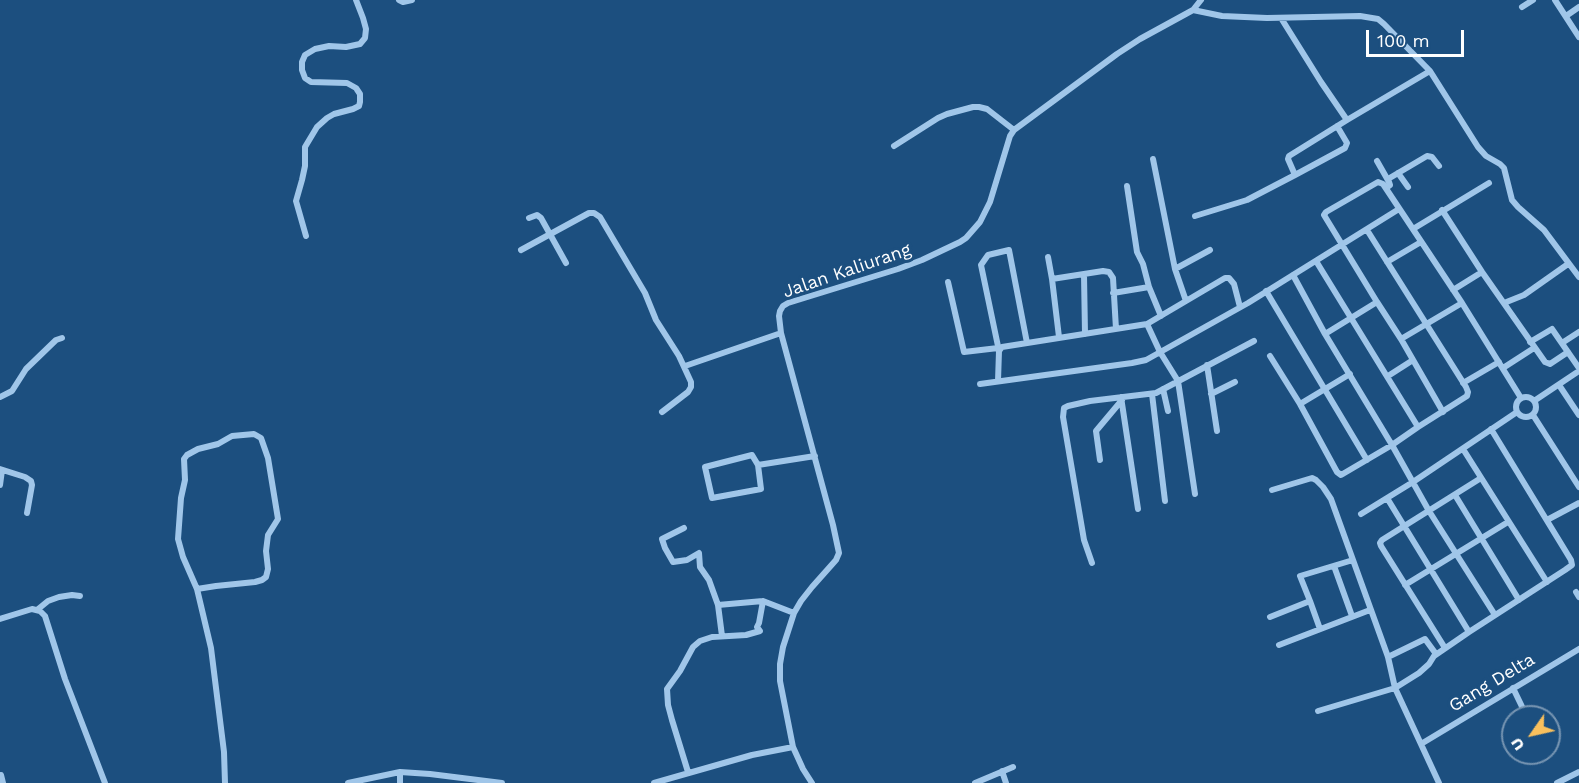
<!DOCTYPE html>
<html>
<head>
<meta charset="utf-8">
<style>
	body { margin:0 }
	#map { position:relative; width:1579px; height:783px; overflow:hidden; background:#1c4f7f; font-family:"Work Sans",sans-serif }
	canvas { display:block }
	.north { position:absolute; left:1501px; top:705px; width:60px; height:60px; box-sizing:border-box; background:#1c4f7f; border:2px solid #7795b2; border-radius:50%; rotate:236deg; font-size:16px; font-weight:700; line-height:24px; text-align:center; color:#fff }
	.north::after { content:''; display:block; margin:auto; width:21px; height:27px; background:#f9c05d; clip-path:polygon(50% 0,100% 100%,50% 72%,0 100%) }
	.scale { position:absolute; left:1366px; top:30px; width:98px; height:27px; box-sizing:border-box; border:3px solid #fff; border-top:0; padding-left:8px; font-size:18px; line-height:21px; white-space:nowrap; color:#fff; -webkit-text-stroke:4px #1c4f7f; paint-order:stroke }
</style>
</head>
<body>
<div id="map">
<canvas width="1579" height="783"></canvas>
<div class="north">U</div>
<div class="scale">100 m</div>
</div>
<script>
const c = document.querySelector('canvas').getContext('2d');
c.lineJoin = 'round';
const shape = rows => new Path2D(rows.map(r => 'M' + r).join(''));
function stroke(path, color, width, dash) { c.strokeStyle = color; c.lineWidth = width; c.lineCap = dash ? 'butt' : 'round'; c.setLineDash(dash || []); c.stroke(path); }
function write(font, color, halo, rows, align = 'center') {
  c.font = font + ' "Work Sans",sans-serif'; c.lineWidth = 6; c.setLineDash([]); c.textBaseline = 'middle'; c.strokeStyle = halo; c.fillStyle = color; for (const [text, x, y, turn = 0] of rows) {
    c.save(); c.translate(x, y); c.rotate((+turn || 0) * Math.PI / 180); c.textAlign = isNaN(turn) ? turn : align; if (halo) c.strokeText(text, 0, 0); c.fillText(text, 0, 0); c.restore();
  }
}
const minor = shape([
	[399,0,403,2,412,0],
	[1555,0,1579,37],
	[1522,7,1533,0],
	[1193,10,1222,16,1267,18,1360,16,1378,19,1384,24,1430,71,1478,147,1486,156,1500,164,1504,168,1512,200,1518,207,1544,230,1579,277],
	[1566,16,1579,7],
	[1281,18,1321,82,1347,120],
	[894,146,938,118,947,114,973,107,979,107,987,109,1014,130],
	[1153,159,1175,269,1186,301],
	[1377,161,1389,182,1390,185,1386,188],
	[1398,173,1408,187],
	[1295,175,1345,148,1347,143,1337,126],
	[1388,179,1427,156,1432,157,1439,166],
	[1127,186,1137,252,1143,264,1149,287,1161,316],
	[1442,210,1482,272,1545,362,1550,364,1568,352],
	[1195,216,1247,200,1295,175,1288,159,1289,156,1347,120,1430,71],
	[529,218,537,215,541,218,566,263],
	[1413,229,1489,183],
	[306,236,296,201,302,180,305,166,305,147,317,127,327,118,334,114,353,109,359,106,360,102,360,94,356,88,347,83,311,82,305,78,302,70,302,62,305,55,315,49,329,46,346,47,360,44,365,38,366,29,363,18,356,0],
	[521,250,589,213,594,213,600,217,645,293,656,320,679,356,691,382,691,387,688,392,662,412],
	[1048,257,1052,279,1059,337],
	[1316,261,1418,427],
	[1387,262,1421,242],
	[1175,269,1210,250],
	[1084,275,1085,334],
	[1293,275,1325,334,1392,445,1429,511,1495,615],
	[1052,279,1103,271,1109,272,1113,278,1116,329],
	[948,282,964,352,998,348],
	[1453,290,1482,272],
	[1266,291,1367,460],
	[1113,293,1149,287],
	[1504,303,1524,295,1568,264],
	[1147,324,1160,352,1178,381,1195,494],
	[1325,334,1377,302],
	[1401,339,1462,303],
	[1530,342,1552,329,1579,368],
	[1562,343,1579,332],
	[999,351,981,265,988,255,1009,250,1027,343],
	[1270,356,1300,404,1337,472,1341,475,1392,445,1418,427,1467,396,1468,392,1466,387,1367,230],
	[1207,365,1217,431],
	[685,366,781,333],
	[1503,368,1534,348],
	[1388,376,1413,360],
	[998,381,999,351,1002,347,1147,324,1225,278,1229,278,1234,284,1240,307],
	[1463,383,1499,362],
	[980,384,1132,363,1146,360,1248,303,1399,209],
	[1559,385,1579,415],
	[1163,389,1168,411],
	[1152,394,1165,501],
	[1211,394,1235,382],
	'1516 407a10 10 0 1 1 20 0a10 10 0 1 1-20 0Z',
	[0,397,12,391,26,369,56,340,62,338],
	[1121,397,1138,509],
	[1534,401,1579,371],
	[1300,404,1350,374],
	[1443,412,1401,339,1377,302,1324,215,1326,212,1378,182,1383,184,1462,303,1521,398],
	[1533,415,1579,487],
	[1463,449,1547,582],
	[1100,460,1096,431,1122,400],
	[758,465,761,489,712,498,705,467,752,455,758,465,815,456],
	[0,469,25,477,31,481,32,485,27,513],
	[0,485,2,470],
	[1272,490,1312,478,1316,480,1323,487,1331,499,1388,657,1395,688,1439,783],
	[1455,495,1519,600],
	[1387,498,1469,632],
	[1361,514,1413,482,1517,412],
	[1547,520,1579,503],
	[684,528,662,539,665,548,673,562,687,560,699,553,700,567,709,580,718,605,722,636],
	[1092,563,1084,540,1063,417,1064,408,1068,406,1090,401,1156,393,1254,341],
	[1334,566,1352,616],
	[1405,585,1508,522],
	[197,589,216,586,255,582,262,580,266,577,268,569,266,551,268,535,278,519,268,458,261,438,254,434,232,436,218,444,198,449,187,455,184,459,185,480,181,498,178,539,183,557,197,589,211,648,224,752,225,783],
	[1576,592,1579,597],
	[1310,601,1300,576,1353,560],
	[718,605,763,601,794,613],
	[37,610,48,601,59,597,72,595,80,596],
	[1270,617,1310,601,1320,629],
	[0,619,32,609,40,611,45,616,65,679,105,783],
	[1279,645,1370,610],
	[1445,648,1381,546,1380,543,1382,540,1481,478],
	[1388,657,1425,639,1436,654],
	[1513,688,1527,717],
	[1318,711,1395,688,1419,673,1429,664,1434,656,1469,632,1565,570,1572,565,1571,560,1491,429],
	[1421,744,1579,649],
	[1002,771,1006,783],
	[400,772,400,783],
	[688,772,672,720,668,705,667,689,680,671,693,647,700,641,712,637,746,635,760,631,757,627,759,623,763,601],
	[1,775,3,783],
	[348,783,400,772,430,774,502,783],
	[654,783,752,755,793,747],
	[812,783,803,769,793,747,780,681,780,664,783,647,794,613,801,601,812,587,836,560,839,553,833,525,781,333,779,316,780,311,783,306,788,303,898,269,922,260,960,242,966,238,980,222,990,202,1010,136,1014,130,1117,54,1140,39,1193,10,1201,0],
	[975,783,1013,767],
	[1557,783,1579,772]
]);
const streetNames = [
	["Jalan Kaliurang",847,271,-19],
	["Gang Delta",1492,683,-31]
];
stroke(minor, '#a0c6e9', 6);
write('18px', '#fff', '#1c4f7f', streetNames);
</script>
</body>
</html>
